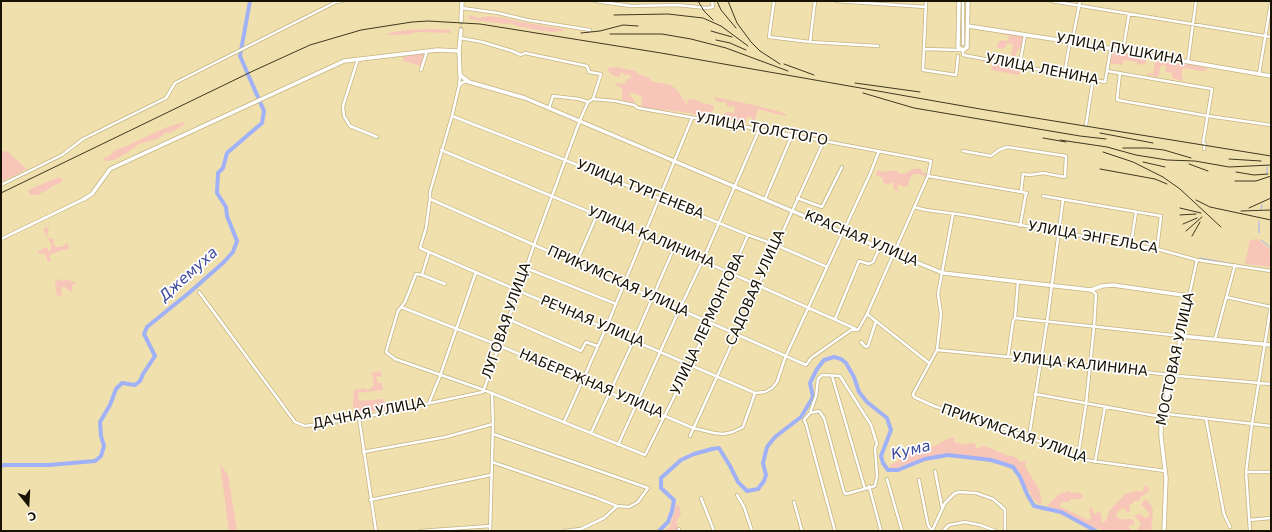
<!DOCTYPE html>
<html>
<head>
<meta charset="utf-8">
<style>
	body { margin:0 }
	#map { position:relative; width:1272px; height:532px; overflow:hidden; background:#f0e0ad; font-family:"DejaVu Sans",sans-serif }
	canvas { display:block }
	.frame { position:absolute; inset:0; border:2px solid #181201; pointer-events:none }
	.north { position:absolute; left:8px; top:484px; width:40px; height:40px; -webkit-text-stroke:3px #fff; paint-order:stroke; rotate:162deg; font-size:11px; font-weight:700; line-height:16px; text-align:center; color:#181201 }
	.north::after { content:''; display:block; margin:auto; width:14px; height:18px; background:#181201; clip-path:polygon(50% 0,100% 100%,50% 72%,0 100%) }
</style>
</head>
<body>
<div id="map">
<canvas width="1272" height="532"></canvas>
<div class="frame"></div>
<div class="north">С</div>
</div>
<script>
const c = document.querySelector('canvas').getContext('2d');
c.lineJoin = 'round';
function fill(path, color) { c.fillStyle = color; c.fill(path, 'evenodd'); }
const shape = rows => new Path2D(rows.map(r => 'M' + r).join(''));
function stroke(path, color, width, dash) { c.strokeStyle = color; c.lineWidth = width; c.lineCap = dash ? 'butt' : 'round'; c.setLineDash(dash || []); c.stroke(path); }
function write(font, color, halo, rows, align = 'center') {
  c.font = font + ' "DejaVu Sans",sans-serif'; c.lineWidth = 3.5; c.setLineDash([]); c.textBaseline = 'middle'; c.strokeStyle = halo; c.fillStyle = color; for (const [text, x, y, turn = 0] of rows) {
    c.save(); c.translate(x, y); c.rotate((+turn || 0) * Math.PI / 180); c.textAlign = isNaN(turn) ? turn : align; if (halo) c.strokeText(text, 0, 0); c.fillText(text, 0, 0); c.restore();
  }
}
const green = shape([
	[469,15,479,18,488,16,506,18,520,22,563,29,564,31,550,32,516,26,511,23,507,24,473,20,469,19],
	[430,29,450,30,451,33,416,32,412,34,395,35,389,35,388,33,407,30],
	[1001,31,1024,35,1022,48,1017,50,1015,59,1011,59,1013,44,1007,43,1006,46,1003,49,996,47,1000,40,1008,41,1009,36,1001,34],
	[1112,52,1147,57,1145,65,1137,64,1137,62,1124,60,1122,65,1110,63],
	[416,54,424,54,425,55,421,66,403,61,403,56],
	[1157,61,1172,63,1177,62,1207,68,1206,71,1202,71,1183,68,1182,74,1183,81,1172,78,1172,73,1166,72,1166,66,1161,65,1158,77,1147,75,1148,73,1153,74,1155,62],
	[992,63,1021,68,1019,75,991,70],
	[617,67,635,71,638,74,650,78,650,80,654,82,671,85,678,91,686,104,688,103,687,100,695,99,700,102,712,105,714,108,713,111,709,113,719,117,717,120,689,113,641,107,642,98,641,96,635,94,634,93,630,93,631,97,634,99,634,103,626,102,622,100,622,88,616,85,616,83,624,84,626,80,632,77,629,74,626,75,622,72,619,77,612,75,608,70,608,68],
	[713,97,749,104,781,112,787,115,785,116,758,109,754,125,752,124,751,116,746,118,746,123,739,122,725,116,724,114,727,112,734,113,735,109,734,106,730,107,726,105,726,102,717,102],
	[184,122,185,124,170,133,167,132,157,139,139,144,128,152,114,160,105,161,103,158,108,157,115,150,127,146,167,127],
	[7,151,27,169,1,182,1,152],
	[919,168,921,169,922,172,928,174,926,177,919,174,913,174,909,180,908,186,903,187,901,185,898,185,897,187,899,192,893,188,894,186,892,182,886,185,883,182,883,178,876,175,877,171,879,170,883,172,897,170,898,173,904,174,912,169,916,169],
	[59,177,62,179,63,181,51,187,48,190,37,195,30,195,28,190],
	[48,227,49,229,47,234,49,239,52,238,54,240,53,244,56,247,61,247,67,243,70,249,62,250,52,254,49,256,51,261,48,262,45,254,37,253,39,251,46,247,48,248,48,252,51,250,51,244,44,231,44,228],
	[1257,239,1271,250,1271,267,1245,264,1250,240],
	[59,278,62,282,62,281,68,279,70,281,75,282,75,284,72,285,72,291,71,292,64,287,61,288,62,295,57,296,55,283],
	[380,371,382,376,376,377,378,383,382,383,383,390,358,393,359,401,383,399,384,401,386,402,388,409,363,413,354,410,353,406,354,390,364,388,367,390,370,389,374,385,372,373],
	[955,437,954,442,966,445,970,443,976,444,975,447,978,449,983,446,993,449,997,452,1000,452,1006,455,1013,456,1017,458,1020,462,1026,461,1025,466,1039,489,1042,503,1039,504,1031,497,1031,493,1028,491,1021,476,1014,466,991,458,948,454,925,458,897,469,891,469,890,465,895,463,902,457,903,450,910,448,914,454,925,450,928,445,930,447,935,446,947,439],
	[220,464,228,475,237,531,229,531],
	[1146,485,1149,488,1148,492,1140,498,1139,501,1133,501,1133,504,1129,504,1130,512,1126,512,1125,509,1123,508,1117,512,1116,516,1121,520,1124,519,1131,519,1134,521,1134,524,1129,526,1129,528,1133,531,1105,531,1093,527,1061,510,1047,506,1059,494,1068,491,1073,493,1078,492,1083,496,1081,499,1070,499,1069,502,1063,502,1059,506,1088,520,1091,518,1089,509,1092,508,1095,515,1097,512,1101,513,1102,522,1106,521,1109,511,1125,494,1137,491,1142,492],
	[1146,499,1151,505,1153,511,1151,531,1134,531,1138,529,1141,523,1135,517,1135,515,1140,514,1145,518,1149,517,1149,513,1141,504],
	[676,505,679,505,681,514,676,522,679,531,665,531,670,526]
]);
const stream = shape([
	[639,2,639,1],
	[1270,153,1271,152],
	[1267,173,1267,167],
	[1261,209,1262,205],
	[1259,233,1259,221],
	[1261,240,1271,248],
	[1200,258,1256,268]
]);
const river = shape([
	[1,466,4,465,49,465,95,461,101,456,104,446,101,436,100,422,110,405,116,389,122,383,135,385,140,381,143,374,155,356,144,334,147,327,190,292,224,262,233,252,237,241,227,216,226,207,217,193,218,173,223,168,227,153,262,123,264,111,240,56,250,1],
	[659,531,668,522,672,511,674,500,661,488,661,478,681,460,694,454,712,449,719,448,730,466,738,482,747,491,758,489,764,481,766,475,763,463,767,447,775,437,801,417,813,397,810,383,817,369,824,360,834,357,841,359,846,363,854,377,859,392,867,402,887,418,891,430,881,456,883,463,888,470,898,470,925,459,948,455,991,460,1004,464,1013,467,1020,477,1027,494,1034,506,1061,512,1096,531]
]);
const secondaryTunnel = shape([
	[461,30,461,21]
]);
const street = shape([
	[595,1,631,6,677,5,707,8,713,7,712,1],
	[774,1,769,37,810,42,878,46],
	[836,1,926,7],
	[926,1,923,70,956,75,958,56],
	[1051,1,1271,37],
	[462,8,498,13,527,20,590,30],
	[810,42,815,1],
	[1072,42,1080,1],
	[963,44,963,1],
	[924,49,960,50],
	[963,50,963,55,1105,82,1111,48],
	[1123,51,1129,14],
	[358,59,343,106,344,116,350,126,377,137],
	[1188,61,1196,1],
	[1020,63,1025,35],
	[421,70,427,51],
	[1107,71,1212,89,1203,143,1205,144,1204,149],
	[1120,73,1117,100,1208,116,1271,125],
	[1259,74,1271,2],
	[460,75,459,86,452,116,430,192,430,199,426,228,420,248,429,252,422,275,416,274,405,302,398,311,386,352,395,359,484,390,645,455,690,365,748,235],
	[1064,75,1070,42],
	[459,86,463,82,468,81],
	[549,108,553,96,579,99,588,102],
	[452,116,565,160,748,235,776,245,827,267],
	[1086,125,1093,80],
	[441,150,645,235,856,329],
	[963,151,991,156,999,150,1007,147,1066,156,1065,177,1043,173,1030,175,1023,174,1021,192],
	[928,176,1027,193],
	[1,185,62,155,83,139,166,98,175,83,336,2,343,1],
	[1043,196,1161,216,1157,249],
	[797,198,822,207,842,167],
	[430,199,806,365,811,358,851,330,858,330,867,314,928,176,931,161,792,135,638,108,634,105,615,101,593,99],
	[765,199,792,135],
	[914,207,926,210,964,215,1157,249,1197,260,1271,271],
	[953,214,938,294,941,314,937,350,913,394,914,397,934,406,1029,437,1085,460,1165,471],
	[1020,226,1026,193],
	[1,239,84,199],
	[1131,244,1136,212],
	[429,252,755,393],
	[576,263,597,215],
	[526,268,616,304],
	[422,275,445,284],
	[199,292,295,422,305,426,359,418,483,392,534,245,580,120,588,102,593,99,601,74,589,72,587,66,525,53,521,55,512,51,482,42,460,38],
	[1189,296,1197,260],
	[1226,297,1271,307],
	[401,307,498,345,693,428,714,433,723,434,733,432,743,427,755,393,765,392,772,388,777,382,785,358,870,174,879,151],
	[867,314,929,363],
	[1015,318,1181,336],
	[508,319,581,351,586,342,597,346],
	[835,319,859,261,869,264,873,262,880,247],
	[1215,339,1235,265],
	[861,342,866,347,868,346,876,321],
	[937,350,1040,360,1179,376,1271,384],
	[1008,357,1013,321,1015,318,1018,281],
	[832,376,865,489],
	[1035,394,1162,417,1167,414,1271,426],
	[429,403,440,376,476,272],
	[810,413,819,411,824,418,844,492,846,494,875,486,877,476,875,448,877,444,871,425,840,376,822,375,818,379,816,396,810,413,804,420,806,424,835,531],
	[359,418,376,531],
	[1206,419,1224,514,1230,527],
	[564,422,606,328,692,118],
	[591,433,634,340,674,248],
	[493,434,648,488,638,502,629,507,617,506,604,518,581,529,564,531],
	[690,436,824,141],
	[1029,437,1047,322,1063,200],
	[618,445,680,308,703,260,759,130],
	[363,452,446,437,493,424],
	[1078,457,1086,404,1094,327,1096,294,1091,290],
	[492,462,597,498,617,506],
	[1095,462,1105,407],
	[935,471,942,507],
	[1246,472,1271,472],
	[887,479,902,531],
	[919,480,928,525,932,531],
	[869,486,881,531],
	[737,495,744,507,752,531],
	[701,498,714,531],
	[370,500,491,475],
	[794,502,802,531],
	[1249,520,1271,518],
	[679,529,679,531],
	[420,531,490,526],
	[490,531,493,424,492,394],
	[932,531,945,503,954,494,959,492,976,493,993,499,1000,505,1005,510,1005,531],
	[943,531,949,525,965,522,980,525,996,531],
	[1250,531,1246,472,1252,424,1271,305]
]);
const secondary = shape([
	[959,1,958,47,962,50,965,49,967,47,968,1],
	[461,21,462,1],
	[968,26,1072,42,1271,76],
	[461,30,459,51,460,75,469,82,525,98,842,232,943,273,1091,290,1102,286,1113,285,1189,296,1181,336,1161,421,1161,436,1166,478,1164,531],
	[84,199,92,194,110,169,344,61,437,50,459,51],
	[1181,336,1271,345]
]);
const rail = shape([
	[698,1,704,11,713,20],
	[717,1,721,10,736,28],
	[728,1,737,23,751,42,760,51,780,64],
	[614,15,668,14,703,18,721,26,748,46],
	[711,31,732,37],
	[581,33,600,31,623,25,638,26],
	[610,34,662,34,691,39,726,48,788,71],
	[716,40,730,43,746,50],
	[784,64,814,75],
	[855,83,920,92],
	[863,93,914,108,1080,136,1106,139],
	[1100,133,1153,143],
	[1043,138,1066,142],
	[1060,140,1107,147,1136,155,1167,160,1195,161,1229,167,1271,165],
	[1123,148,1147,148,1164,150,1191,158],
	[1103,152,1133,162,1163,177,1180,189,1221,227],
	[1229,159,1261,161],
	[1143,162,1165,167],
	[1189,164,1208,171],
	[1100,169,1155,179,1167,184],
	[1236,172,1254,175,1268,174],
	[1235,181,1256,181,1271,176],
	[1,193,253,71,310,45,361,30,412,22,428,21,480,24,661,53,986,110,1271,156],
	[1196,200,1210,207,1271,220],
	[1180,208,1201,213],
	[1249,208,1271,198],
	[1241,211,1271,210],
	[1180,215,1196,214],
	[1183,224,1197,218],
	[1186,231,1202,217],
	[1192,236,1200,222]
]);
const streetNames = [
	["УЛИЦА ПУШКИНА",1120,50,10],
	["УЛИЦА ЛЕНИНА",1042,70,11],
	["УЛИЦА ТОЛСТОГО",762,130,10],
	["УЛИЦА ТУРГЕНЕВА",640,190,22],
	["УЛИЦА КАЛИНИНА",651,238,23],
	["УЛИЦА ЭНГЕЛЬСА",1093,238,10],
	["КРАСНАЯ УЛИЦА",861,239,23],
	["ПРИКУМСКАЯ УЛИЦА",618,282,24],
	["САДОВАЯ УЛИЦА",756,288,-66],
	["ЛУГОВАЯ УЛИЦА",507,321,-71],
	["РЕЧНАЯ УЛИЦА",592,322,23],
	["УЛИЦА ЛЕРМОНТОВА",708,324,-65],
	["МОСТОВАЯ УЛИЦА",1176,359,-78],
	["УЛИЦА КАЛИНИНА",1080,365,6],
	["НАБЕРЕЖНАЯ УЛИЦА",591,384,23],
	["ДАЧНАЯ УЛИЦА",369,414,-11],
	["ПРИКУМСКАЯ УЛИЦА",1014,434,19]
];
const waterNames = [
	["Джемуха",189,275,-42],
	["Кума",911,451,-14]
];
fill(green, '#f8c5b9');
stroke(stream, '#a0b1f7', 1);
stroke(river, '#a0b1f7', 4);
stroke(secondaryTunnel, '#d0c193', 3.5, [3.5, 2]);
stroke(street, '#c3b483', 4);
stroke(secondary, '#c3b483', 5);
stroke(street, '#fff', 2.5);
stroke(secondary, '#fff', 3.5);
stroke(rail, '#3f3720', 1);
write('14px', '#181201', '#fff', streetNames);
write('italic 15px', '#3d499a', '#fff', waterNames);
</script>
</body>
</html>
